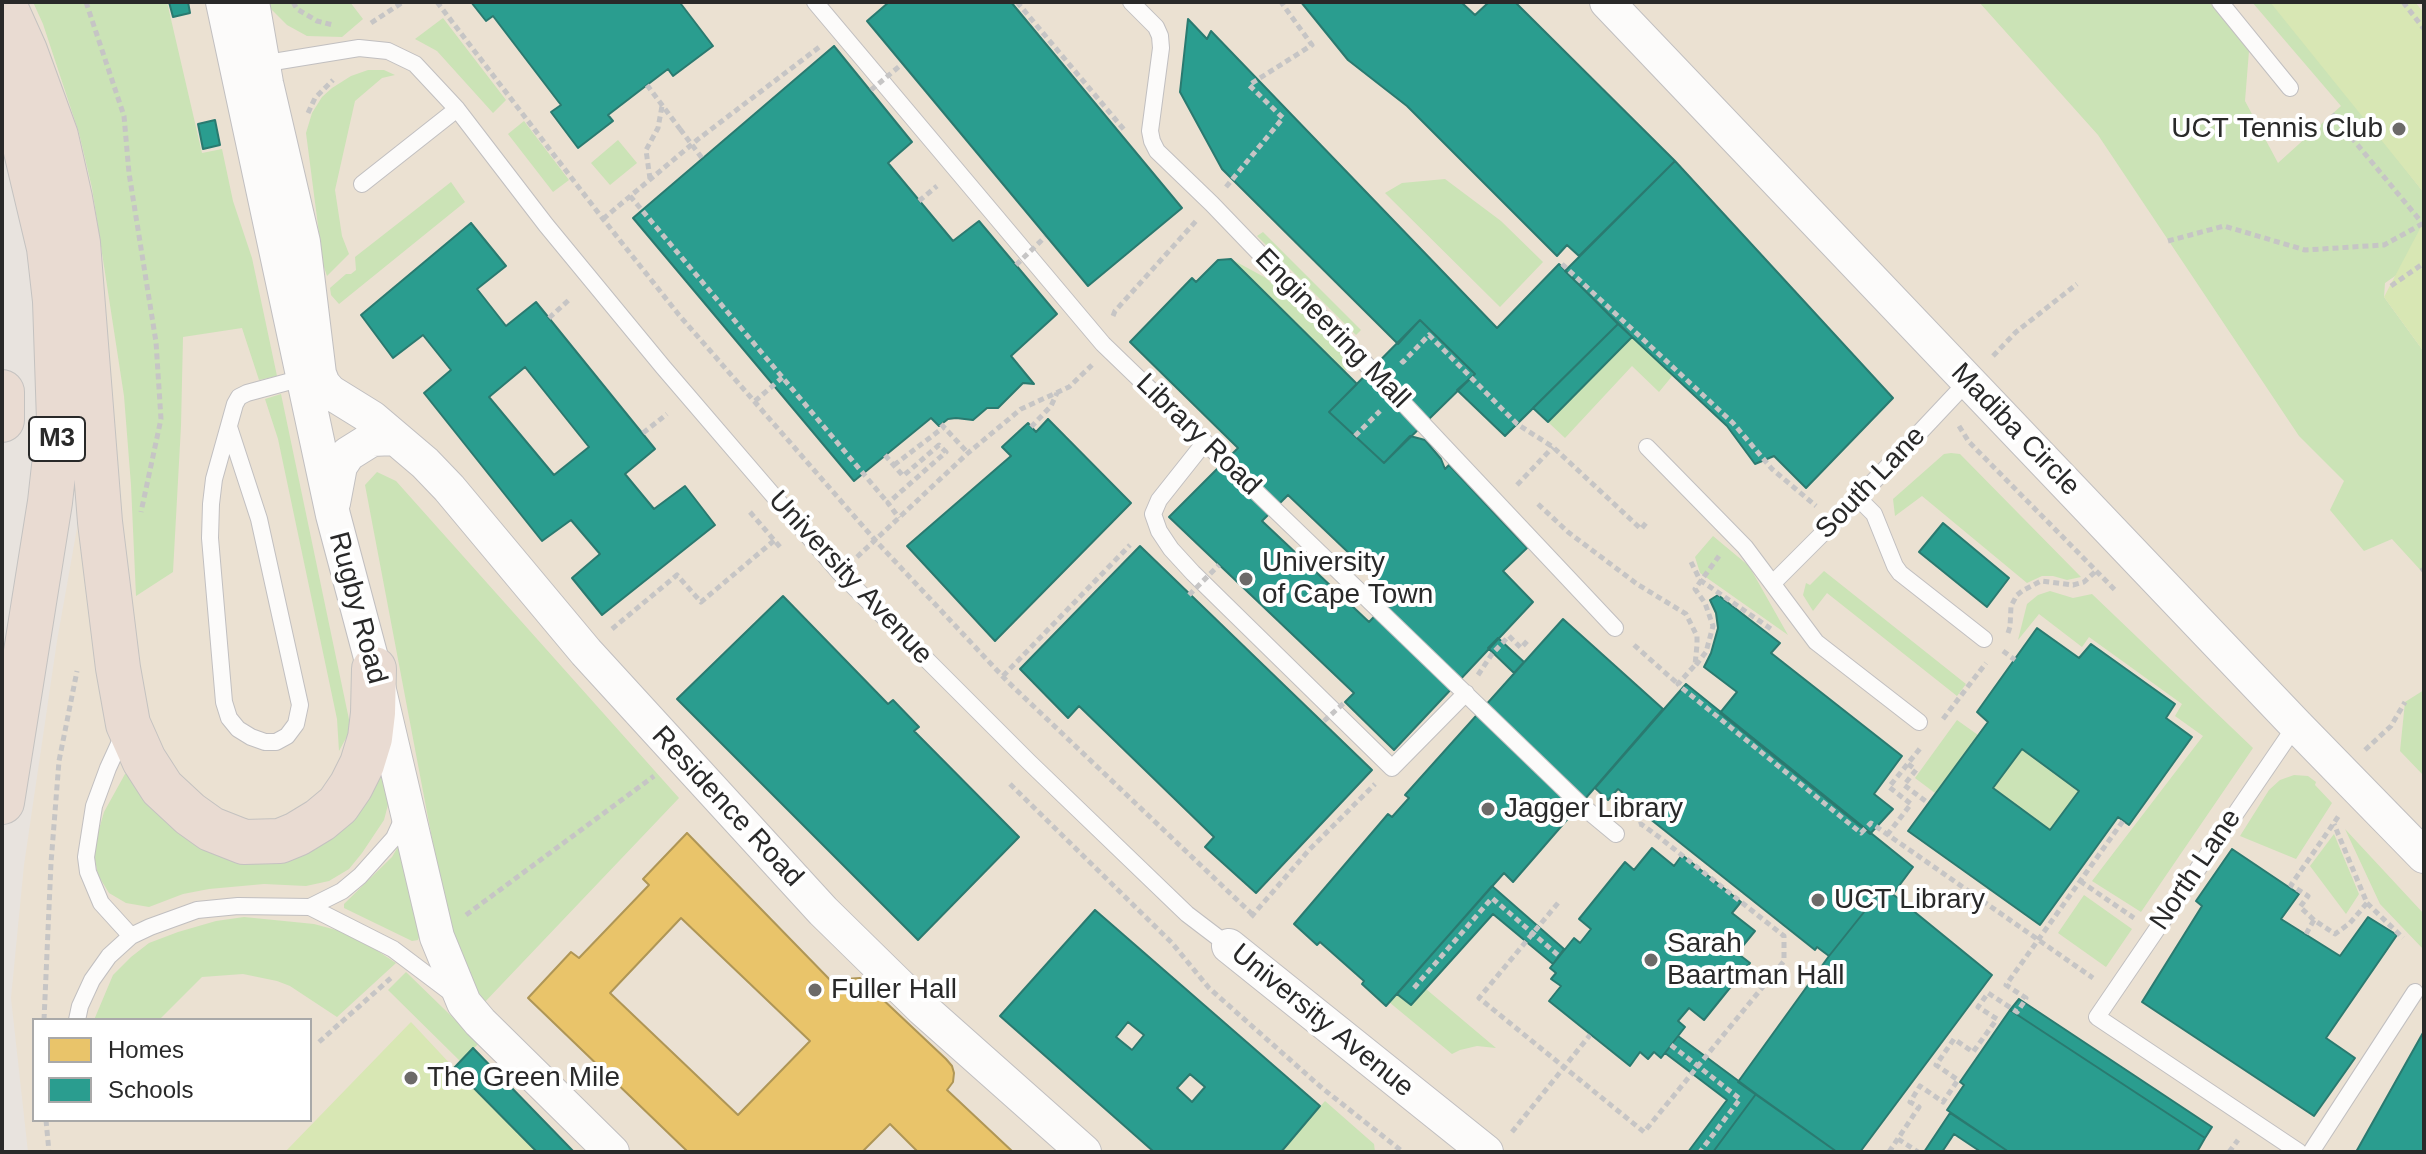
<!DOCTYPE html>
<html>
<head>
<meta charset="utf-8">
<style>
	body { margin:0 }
	#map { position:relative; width:2426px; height:1154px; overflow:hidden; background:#e8e3de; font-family:Arial,sans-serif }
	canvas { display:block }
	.frame { position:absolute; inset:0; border:4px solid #292929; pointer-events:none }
	.legend { position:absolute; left:32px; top:1018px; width:280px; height:104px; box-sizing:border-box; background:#fff; border:2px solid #a9a9a9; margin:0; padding:10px 14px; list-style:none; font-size:24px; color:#292929 }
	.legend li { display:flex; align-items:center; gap:16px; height:40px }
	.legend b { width:40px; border:2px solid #a9a9a9 }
</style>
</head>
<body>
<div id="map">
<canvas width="2426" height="1154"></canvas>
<div class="frame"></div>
<ul class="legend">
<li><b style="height:22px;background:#e9c46a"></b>Homes</li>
<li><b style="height:22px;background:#2a9d8f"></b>Schools</li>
</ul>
</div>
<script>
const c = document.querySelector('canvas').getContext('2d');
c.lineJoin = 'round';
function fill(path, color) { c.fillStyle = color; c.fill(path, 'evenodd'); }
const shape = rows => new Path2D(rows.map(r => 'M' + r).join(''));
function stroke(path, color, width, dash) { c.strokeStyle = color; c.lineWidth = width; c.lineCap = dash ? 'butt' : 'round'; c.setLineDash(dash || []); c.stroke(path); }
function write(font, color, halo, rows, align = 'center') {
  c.font = font + ' Arial,sans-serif'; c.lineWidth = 8; c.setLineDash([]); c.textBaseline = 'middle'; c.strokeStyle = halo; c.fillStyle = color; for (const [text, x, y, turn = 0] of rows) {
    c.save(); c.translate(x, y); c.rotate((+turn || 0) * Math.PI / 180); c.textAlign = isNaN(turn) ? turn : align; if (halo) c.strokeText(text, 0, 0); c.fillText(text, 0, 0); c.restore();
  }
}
const education = shape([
	[17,2,2424,2,2424,1152,28,1152,11,998,24,865,57,641,79,517,112,413],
	[34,1020,310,1020,310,1120,34,1120]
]);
const green = shape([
	[33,2,167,2,202,153,222,149,233,201,252,258,277,376,259,380,242,328,183,337,181,426,173,572,136,596,131,485,124,396,92,188,79,133,43,24],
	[268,2,350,2,363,19,342,37,307,36,287,25,271,9],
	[1979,2,2209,2,2249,51,2245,101,2278,163,2341,106,2252,2,2274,2,2424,193,2424,256,2385,283,2384,297,2424,352,2424,574,2392,539,2364,551,2330,510,2344,481,2299,436,2098,135],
	[443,18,506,100,493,113,437,51,415,39],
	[368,70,384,70,395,75,382,78,355,101,335,190,342,236,349,254,327,276,323,264,306,133,312,113,322,97,332,88,351,76],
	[524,121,569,180,553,192,508,134],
	[618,140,637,163,610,185,591,163],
	[1445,179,1501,221,1543,262,1500,307,1385,193,1402,183],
	[451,182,465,202,339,304,331,295,330,288,346,274,351,274,356,270,355,257],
	[1263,232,1361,330,1356,335,1257,236],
	[1231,259,1266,278,1354,362,1344,372],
	[1632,337,1673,375,1659,392,1632,366,1565,438,1548,422],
	[281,394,351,729,339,751,337,719,278,439,265,399],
	[1951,453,1960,454,2081,577,2067,580,2053,576,2042,576,2027,583,1922,496,1895,516,1893,499,1944,454],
	[377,472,396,481,679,798,482,1005,451,939,365,485],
	[1713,536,1749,566,1788,635,1700,573,1695,557],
	[1824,571,1966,684,1957,696,1827,593,1813,611,1803,595,1806,583,1810,585],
	[2050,591,2073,598,2092,594,2253,748,2141,912,2092,881,2203,736,2175,716,2182,704,2089,637,2082,647,2039,614,2018,640,2027,604,2038,595],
	[2424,690,2424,776,2400,751,2405,702],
	[1957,720,1978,735,1935,793,1915,778],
	[2022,749,2079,791,2050,830,1993,788],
	[383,762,389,801,384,820,362,853,349,869,329,881,306,886,264,884,209,889,183,894,149,907,126,903,109,893,98,875,93,850,104,812,125,774,133,774,232,850],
	[2294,775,2308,776,2316,782,2315,785,2332,803,2296,859,2240,836,2269,790,2280,780],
	[2345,829,2424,914,2424,950,2380,904],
	[2334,834,2359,894,2346,914,2310,866],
	[399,845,420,935,418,940,412,941,344,908,344,904,392,857],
	[2084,895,2132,929,2106,967,2058,933],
	[244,917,314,924,340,931,367,944,396,963,337,1017,290,986,277,981,243,974,202,977,159,1020,94,1020,113,975,131,957,149,943,178,932,216,921],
	[406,972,479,1043,461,1062,388,990],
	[1426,989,1496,1048,1477,1046,1460,1050,1452,1054,1389,1002,1397,994,1411,1005],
	[1325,1101,1374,1144,1375,1152,1281,1152]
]);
const pitch = shape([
	[2270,2,2415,2,2424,13,2424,193],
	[2424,221,2424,352,2384,297],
	[411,1022,454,1068,537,1152,285,1152]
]);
const homes = shape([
	[687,833,835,985,845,979,860,978,946,1059,952,1066,954,1073,953,1082,947,1090,1013,1152,918,1152,890,1124,862,1152,688,1152,528,998,571,952,579,958,649,885,643,879,687,833],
	[681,918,810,1041,738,1115,610,993,681,918]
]);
const schools = shape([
	[169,2,188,2,190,13,173,17,169,2],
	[471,2,684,2,681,4,713,46,673,76,668,69,647,85,608,115,613,121,578,148,551,112,561,105,493,16,486,21,471,2],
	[889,2,1011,2,1182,208,1088,286,867,21,889,2],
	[1301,2,1461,2,1475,15,1489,2,1515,2,1675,161,1579,256,1567,245,1557,256,1407,106,1348,60,1301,2],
	[1188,19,1207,39,1211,31,1497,328,1559,264,1618,324,1505,436,1457,390,1475,374,1420,320,1398,344,1222,169,1180,92,1188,19],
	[834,46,912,142,888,163,953,241,979,221,1057,314,1011,356,1034,384,1023,383,998,408,987,408,973,420,956,418,948,419,939,426,931,418,854,481,633,218,834,46],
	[215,120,220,145,203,149,198,124,215,120],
	[1675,161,1893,398,1806,488,1774,456,1755,464,1727,426,1632,337,1565,271,1675,161],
	[471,223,506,266,477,289,506,326,536,302,655,449,625,474,654,509,685,486,715,525,602,615,572,578,600,554,571,520,542,541,424,393,451,370,423,335,393,358,361,315,471,223],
	[525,367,589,447,554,475,489,397,525,367],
	[1231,259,1357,384,1329,412,1384,463,1410,436,1425,440,1441,459,1445,469,1449,465,1527,548,1503,571,1533,602,1394,750,1345,702,1354,693,1169,517,1238,448,1130,342,1192,278,1196,282,1218,260,1231,259],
	[1288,495,1394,596,1369,622,1262,521,1288,495],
	[1420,320,1475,374,1384,463,1329,412,1420,320],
	[1618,324,1632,337,1548,422,1533,408,1618,324],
	[1048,419,1131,503,995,641,907,546,1011,456,1002,447,1028,423,1036,432,1048,419],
	[1943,523,2009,578,1987,607,1919,552,1943,523],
	[1140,546,1372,770,1256,893,1205,847,1214,837,1079,706,1068,718,1020,669,1140,546],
	[1718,595,1780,643,1771,653,1902,756,1874,794,1893,809,1870,834,1720,713,1737,692,1704,667,1711,653,1718,628,1716,613,1710,600,1718,595],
	[783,596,888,704,893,700,919,727,914,731,1019,837,918,940,677,699,783,596],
	[1563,619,1663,709,1513,882,1504,873,1386,1006,1362,984,1364,981,1320,942,1317,945,1294,924,1388,814,1392,817,1409,798,1405,795,1563,619],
	[2037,628,2079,658,2091,644,2175,704,2166,718,2192,737,2129,825,2118,817,2040,925,1908,831,1988,722,1977,712,2037,628],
	[2022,749,2079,791,2050,830,1993,788,2022,749],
	[1498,638,1524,662,1514,673,1488,648,1498,638],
	[1686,684,1913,867,1893,894,1884,887,1829,956,1817,947,1815,950,1620,795,1622,792,1618,789,1608,800,1595,788,1686,684],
	[1652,848,1674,866,1682,855,1741,902,1732,913,1755,931,1737,953,1750,963,1704,1020,1689,1008,1678,1021,1685,1027,1661,1058,1654,1052,1648,1059,1640,1052,1630,1066,1549,1001,1561,986,1551,979,1556,973,1550,968,1574,938,1580,943,1591,929,1579,919,1625,862,1634,870,1652,848],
	[2232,849,2299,894,2281,919,2340,956,2368,917,2397,935,2326,1038,2355,1058,2314,1116,2142,1002,2202,906,2196,901,2232,849],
	[1492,886,1564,949,1553,964,1493,914,1411,1005,1397,994,1492,886],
	[1884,887,1992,975,1860,1152,1837,1152,1738,1082,1829,956,1884,887],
	[1095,910,1320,1106,1281,1152,1154,1152,1000,1016,1095,910],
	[1128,1022,1144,1035,1132,1050,1116,1037,1128,1022],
	[1190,1074,1205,1087,1192,1102,1177,1088,1190,1074],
	[2019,999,2212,1127,2205,1138,2010,1010,2019,999],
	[2010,1010,2205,1138,2197,1152,2009,1152,1947,1110,1964,1085,1960,1082,2010,1010],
	[2424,1031,2424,1152,2356,1152,2424,1031],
	[1678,1036,1756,1094,1713,1152,1688,1152,1727,1100,1665,1053,1678,1036],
	[473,1048,574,1152,537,1152,454,1068,473,1048],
	[1756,1094,1837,1152,1713,1152,1756,1094],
	[1950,1113,2009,1152,1981,1152,1954,1134,1942,1152,1924,1152,1950,1113]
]);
const path = shape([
	[86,2,124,116,129,173,156,342,161,419,141,512],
	[293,2,297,9,317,21,333,25],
	[437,2,603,219,679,315,875,540,1007,681,1253,915],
	[1017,2,1126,132],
	[2403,2,2424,29],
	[371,23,403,2],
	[647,85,680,129],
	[308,113,315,98,333,80],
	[2332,114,2423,224],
	[650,179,646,150,658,128,662,106],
	[1226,187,1283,118,1249,85,1312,45,1281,2],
	[630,196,888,503],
	[919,201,937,186],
	[603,219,697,140,822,45],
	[2168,241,2224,226,2305,250,2384,245,2422,224],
	[1562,264,1733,423,1772,469,1816,506],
	[2391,286,2424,263],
	[1113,316,1115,311,1196,221],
	[549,318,571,298],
	[1993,356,2016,332,2077,284],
	[1401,360,1403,362,1429,335,1517,424,1553,447,1641,529,1646,523],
	[755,401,783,377],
	[941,424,968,453],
	[1959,426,1969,442,2117,592],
	[1031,427,1051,406,1057,393],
	[643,433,667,414],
	[1355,436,1380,411],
	[885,455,903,476,939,445,946,452,888,503,899,518],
	[894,465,944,427],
	[1517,485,1553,447],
	[1538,504,1568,532,1637,584,1686,614,1697,636,1697,645,1695,665,1678,684,1682,688,1861,833,1871,823,2093,978],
	[750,512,780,547],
	[857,557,968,453,1021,409,1069,387,1092,365],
	[1691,562,1700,580,1774,631],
	[2421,571,2424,569],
	[612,629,677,575,701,602,776,539],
	[2008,633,2010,627,2011,606,2017,595,2022,591,2041,581,2073,585,2084,582,2095,572],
	[1634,645,1678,684],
	[2003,651,2015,660],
	[1696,665,1706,652,1713,626,1705,603,1695,589,1719,556],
	[1478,675,1492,654,1509,636,1521,648,1529,639],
	[1003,676,1130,545],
	[1943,719,1986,663],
	[2365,750,2391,726,2405,702],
	[1908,764,1916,770,1904,785,1928,803],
	[1010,784,1172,943,1209,988,1322,1088,1403,1152],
	[1887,835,1911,804,1889,787,1922,746],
	[2080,881,2134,918],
	[1558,903,1479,998,1644,1132,1784,961,1784,936,1659,837,1641,824,1638,825],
	[2367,903,2403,938],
	[466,915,654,776],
	[1251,917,1309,850,1375,784],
	[2314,920,2300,907,2308,896,2291,885,2340,814],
	[2306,934,2314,920,2335,934,2350,923,2367,903,2334,824],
	[1414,988,1492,898,1559,956],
	[44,1020,51,863,59,761,77,671],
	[319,1042,391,978],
	[1671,1045,1740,1099,1700,1152],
	[46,1120,49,1152],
	[1512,1132,1590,1035],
	[1898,1139,1918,1152],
	[1889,1152,1919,1107,1910,1102,1920,1086,1943,1102,1958,1080,1936,1065,1954,1039,1973,1052,1997,1019,1978,1007,1988,993,2017,1012,2024,1002,2026,998,2006,985,2123,821],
	[2229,1152,2238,1140]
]);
const lane = shape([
	[815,2,1103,344,1581,805,1616,834],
	[1131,2,1156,27,1160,36,1161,48,1150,131,1152,141,1157,151,1212,204,1389,388,1615,628],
	[2220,2,2290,88],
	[261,64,359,48,388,51,415,64,457,109,546,225,663,367,839,572,1029,762,1187,914,1229,946],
	[362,184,457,109],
	[229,427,259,519,300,705,296,724,287,736,276,742,265,742,251,737,238,729,229,718,224,702,210,538,211,504,214,479,235,404,239,397,247,393,306,377],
	[1205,442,1159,500,1153,514,1159,531,1171,549,1193,573,1392,768,1466,693],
	[1647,447,1745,547,1816,642,1919,722],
	[1858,498,1874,514,1895,566,1900,573,1984,639],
	[1773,583,1858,498,1968,381],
	[2296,725,2097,1017,2299,1152],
	[124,733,108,768,94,806,86,857,88,872,101,903,131,936],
	[310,907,342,891,360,876,394,838,404,816],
	[77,1020,80,1006,92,980,109,956,131,936,150,927,197,910,238,906,310,907,393,949,454,995],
	[2311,1152,2415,992]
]);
const street = shape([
	[223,2,333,515,374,669,437,937,464,1003,480,1022,612,1152],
	[252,2,266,83,303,242,319,374,323,384,330,392,372,418,425,463,449,488,586,652,823,911,923,1009,1084,1152],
	[1607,2,2296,725,2424,856],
	[333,503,340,466,348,454,372,439,395,438],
	[1229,946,1486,1152]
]);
const highway = shape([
	[3,2,25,51,56,136,70,198,78,243,100,522,118,668,128,724,144,760,162,788,190,814,211,829,244,842,280,841,297,834,320,820,338,805,351,786,362,764,370,738,373,713,374,669],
	[2,78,25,147,49,248,55,301,59,421,50,502,2,802],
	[2,392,2,420]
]);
const pathBridge = shape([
	[871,90,901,65],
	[680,129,702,158],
	[1016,265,1045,237],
	[1189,595,1219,565],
	[1324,721,1345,702]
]);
const markers = [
	[2399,129,8,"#6c6a68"],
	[1246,579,8,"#6c6a68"],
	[1488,809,8,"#6c6a68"],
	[1818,900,8,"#6c6a68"],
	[1651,960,8,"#6c6a68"],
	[815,990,8,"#6c6a68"],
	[411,1078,8,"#6c6a68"]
];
const shields = [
	[57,439,56]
];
const shieldNames = [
	["M3",57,439]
];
const poiNames = [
	["UCT Tennis Club",2383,129,"right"],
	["University",1262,563],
	["of Cape Town",1262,595],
	["Jagger Library",1504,809],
	["UCT Library",1834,900],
	["Sarah",1667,944],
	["Baartman Hall",1667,976],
	["Fuller Hall",831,990],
	["The Green Mile",427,1078]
];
const streetNames = [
	["Engineering Mall",1332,329,46],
	["Madiba Circle",2015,430,46],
	["Library Road",1198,435,44],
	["South Lane",1871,483,-46],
	["University Avenue",850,578,47],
	["Rugby Road",357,608,75],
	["Residence Road",727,807,47],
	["North Lane",2196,870,-56],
	["University Avenue",1322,1021,39]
];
fill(education, '#ebe1d2');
fill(green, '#cbe3b6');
fill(pitch, '#d8e7b4');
fill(homes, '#e9c46a');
stroke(homes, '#af9656', 2);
fill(schools, '#2a9d8f');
stroke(schools, '#2a7a70', 2);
stroke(lane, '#c1bfc0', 18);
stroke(street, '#c1bfc0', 36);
stroke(highway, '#c4c2c0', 46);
stroke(path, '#c6c5c5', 5, [6, 4]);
stroke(lane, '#fcfbfa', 16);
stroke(street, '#fcfbfa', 34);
stroke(highway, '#e9dbd2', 44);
stroke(pathBridge, '#c6c5c5', 5, [6, 4]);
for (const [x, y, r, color] of markers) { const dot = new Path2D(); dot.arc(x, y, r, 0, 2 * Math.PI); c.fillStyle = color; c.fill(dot); stroke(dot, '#fff', 3); }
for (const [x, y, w] of shields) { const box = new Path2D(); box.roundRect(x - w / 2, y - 22, w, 44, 6); c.fillStyle = '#fff'; c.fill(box); stroke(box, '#292929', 2); }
write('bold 26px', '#292929', null, shieldNames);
write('28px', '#292929', '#fff', poiNames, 'left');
write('28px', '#292929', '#fff', streetNames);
</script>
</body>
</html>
